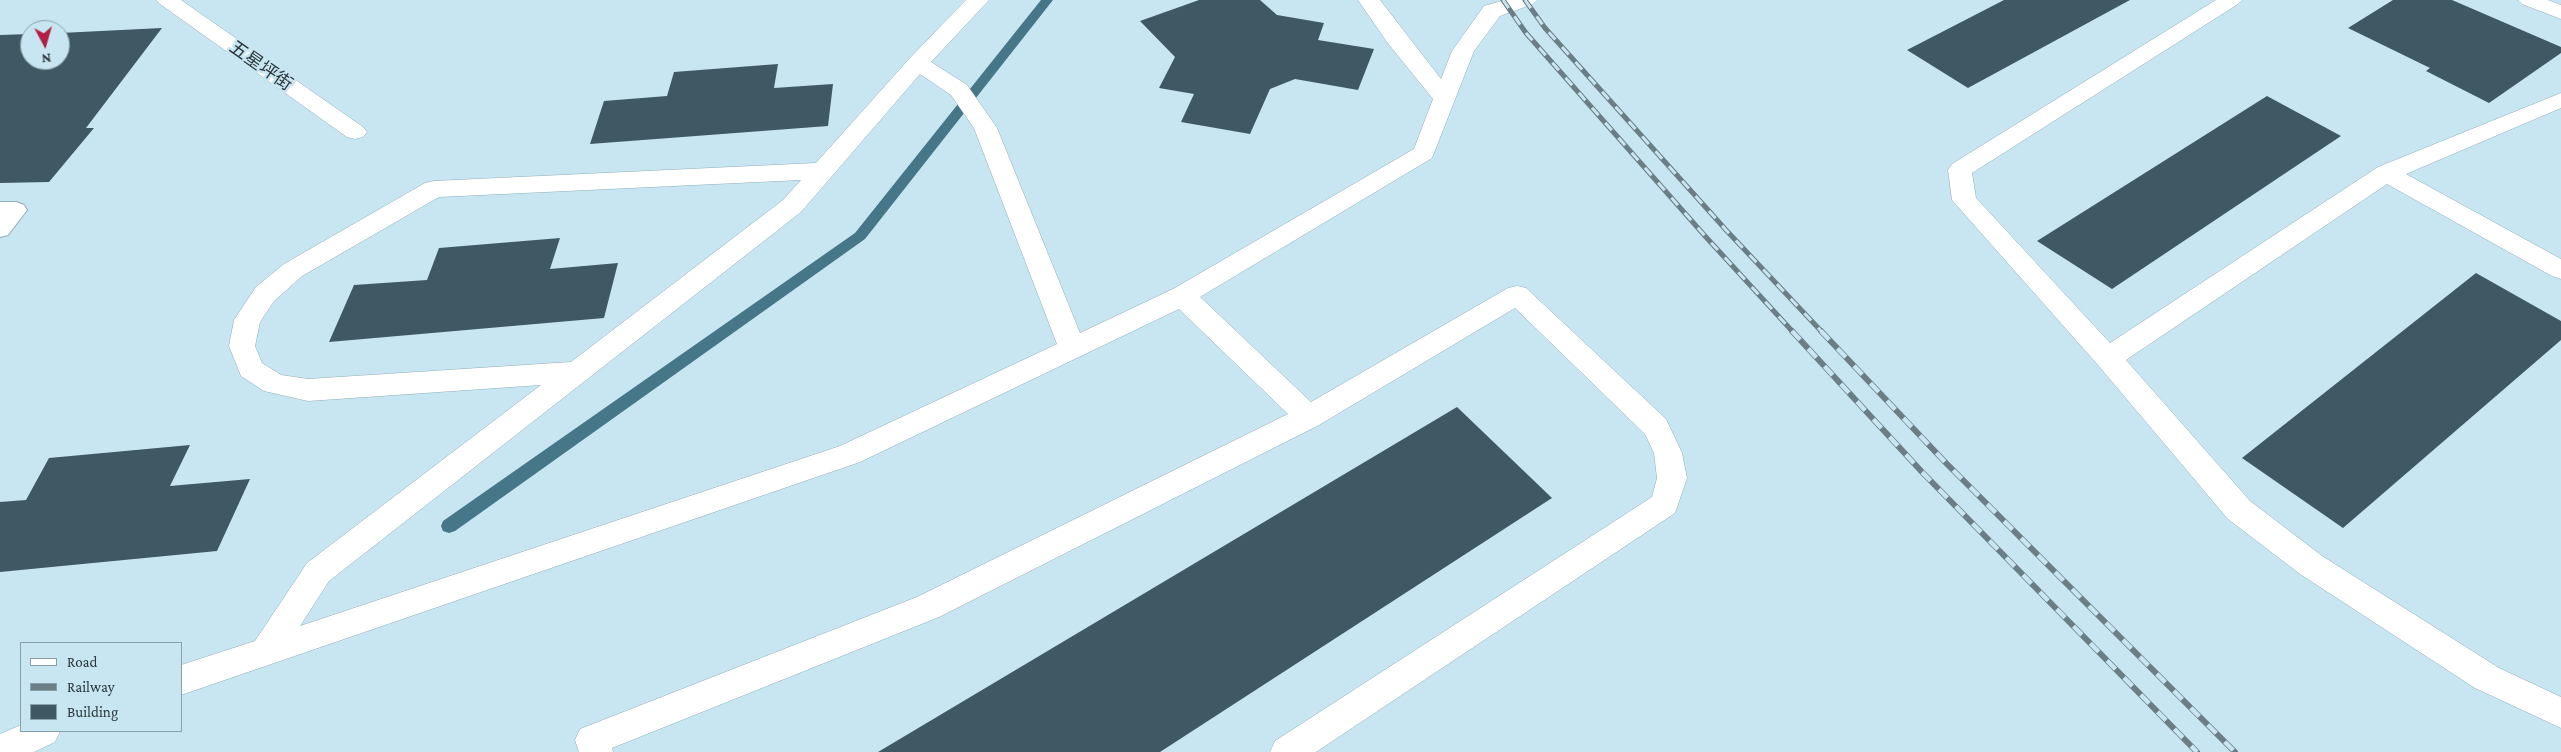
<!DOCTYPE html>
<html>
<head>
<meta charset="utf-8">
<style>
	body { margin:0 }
	#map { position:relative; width:2561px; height:752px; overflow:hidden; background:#c8e6f2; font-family:"Crimson Pro",serif }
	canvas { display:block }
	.legend { position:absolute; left:20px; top:642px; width:162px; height:90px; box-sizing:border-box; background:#c8e6f2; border:1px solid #89a0a8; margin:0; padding:6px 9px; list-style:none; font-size:15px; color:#2a363a }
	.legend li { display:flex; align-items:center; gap:10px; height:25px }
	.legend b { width:25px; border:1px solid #89a0a8 }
	.north { position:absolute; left:20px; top:20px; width:50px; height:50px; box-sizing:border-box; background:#c8e6f2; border:1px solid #89a0a8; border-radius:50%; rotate:174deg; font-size:14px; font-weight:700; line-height:20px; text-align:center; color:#2a363a }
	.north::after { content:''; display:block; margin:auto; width:18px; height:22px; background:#b21f42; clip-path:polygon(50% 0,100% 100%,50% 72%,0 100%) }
</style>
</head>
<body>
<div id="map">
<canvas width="2561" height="752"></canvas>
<ul class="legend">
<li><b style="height:6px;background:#fff"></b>Road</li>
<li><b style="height:6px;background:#6b7e85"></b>Railway</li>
<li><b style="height:14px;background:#3e5963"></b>Building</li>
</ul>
<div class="north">N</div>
</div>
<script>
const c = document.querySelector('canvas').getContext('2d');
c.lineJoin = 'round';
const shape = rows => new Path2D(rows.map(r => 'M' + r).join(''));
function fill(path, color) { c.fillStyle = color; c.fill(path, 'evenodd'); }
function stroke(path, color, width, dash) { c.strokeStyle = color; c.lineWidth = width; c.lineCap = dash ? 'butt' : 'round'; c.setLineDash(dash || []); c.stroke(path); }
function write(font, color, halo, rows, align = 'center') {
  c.font = font + ' "Crimson Pro","Noto Sans SC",serif'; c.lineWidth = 5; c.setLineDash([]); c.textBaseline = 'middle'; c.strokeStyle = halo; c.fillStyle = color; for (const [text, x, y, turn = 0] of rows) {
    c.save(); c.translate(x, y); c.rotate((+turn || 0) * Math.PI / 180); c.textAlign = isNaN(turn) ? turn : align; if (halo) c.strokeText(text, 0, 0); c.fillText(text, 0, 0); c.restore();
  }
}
const stream = shape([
	[1041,0,1053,0,865,239,455,531,449,533,443,531,441,526,443,521,855,233,1041,0]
]);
const building = shape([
	[1199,0,1260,0,1277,15,1324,23,1318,40,1374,49,1358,90,1295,79,1270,89,1250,134,1181,122,1194,94,1159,88,1175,57,1140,21],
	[2004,0,2130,0,1968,88,1907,50],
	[2393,0,2452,0,2561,47,2561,53,2489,103,2426,71,2430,68,2348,28],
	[162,28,86,128,94,128,49,182,0,183,0,35,30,34,30,60,60,60,60,33],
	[778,64,774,88,833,84,828,126,590,144,604,101,667,96,674,72],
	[2267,96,2341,136,2112,289,2037,241],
	[560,238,550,269,618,263,604,318,329,342,354,285,427,280,439,248],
	[2476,273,2561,321,2561,340,2343,528,2242,458],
	[1457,407,1552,498,1160,752,878,752],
	[190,445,170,486,250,479,217,551,0,572,0,502,26,500,49,458]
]);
const service = shape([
	[0,202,16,202,24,205,27,210,8,235,0,237,0,202]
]);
const minor = shape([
	[156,0,181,0,363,127,367,132,363,137,355,139,347,137,160,4,156,0],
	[966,0,989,0,931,62,967,85,997,128,1080,333,1173,289,1414,149,1433,99,1387,42,1358,0,1380,0,1441,79,1452,51,1484,6,1505,0,1537,0,1533,4,1500,16,1474,51,1432,158,1200,297,1311,402,1508,288,1517,286,1526,288,1666,419,1682,453,1687,478,1675,513,1316,752,1270,752,1275,741,1652,497,1657,478,1654,453,1645,434,1515,308,1319,425,939,617,612,748,613,752,579,752,575,740,580,729,917,597,1288,414,1179,309,860,462,181,695,181,665,255,641,307,563,541,385,308,401,264,391,241,376,229,346,234,320,256,287,284,264,425,183,434,181,816,163,910,58,966,0],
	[920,74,951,95,974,128,1057,344,840,446,300,626,329,581,801,212,920,74],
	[801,180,783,200,571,362,308,379,281,375,262,363,255,346,260,322,274,301,302,276,439,197,801,180],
	[2216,0,2242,0,2238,4,1972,173,1976,198,2110,343,2378,167,2561,93,2561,108,2406,174,2561,259,2561,279,2552,276,2387,184,2126,360,2250,501,2322,556,2499,668,2561,697,2561,728,2475,688,2300,574,2228,519,2098,365,1952,200,1948,170,1952,164,2216,0],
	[2518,0,2548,0,2561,5,2561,19,2522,4,2518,0],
	[21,725,21,731,60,731,55,742,34,752,0,752,0,734,21,725]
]);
const railFar1 = shape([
	[1503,0,1526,33,1705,236,1793,332],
	[1525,0,1545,28,1726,230,1822,332]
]);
const rail = shape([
	[1792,331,1922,472,2197,752],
	[1821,331,1945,462,2235,752]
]);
const streetNames = [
	["五星坪街",261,66,35]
];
fill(stream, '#457789');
fill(building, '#3e5963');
stroke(service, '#8facb7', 2);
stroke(minor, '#8facb7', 1);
fill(service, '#fff');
fill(minor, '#fff');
stroke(railFar1, '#6b7e85', 5);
stroke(rail, '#6b7e85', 6);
stroke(railFar1, '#c8e6f2', 3, [10]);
stroke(rail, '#c8e6f2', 4.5, [12]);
write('18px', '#2a363a', '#c8e6f2', streetNames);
</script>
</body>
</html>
